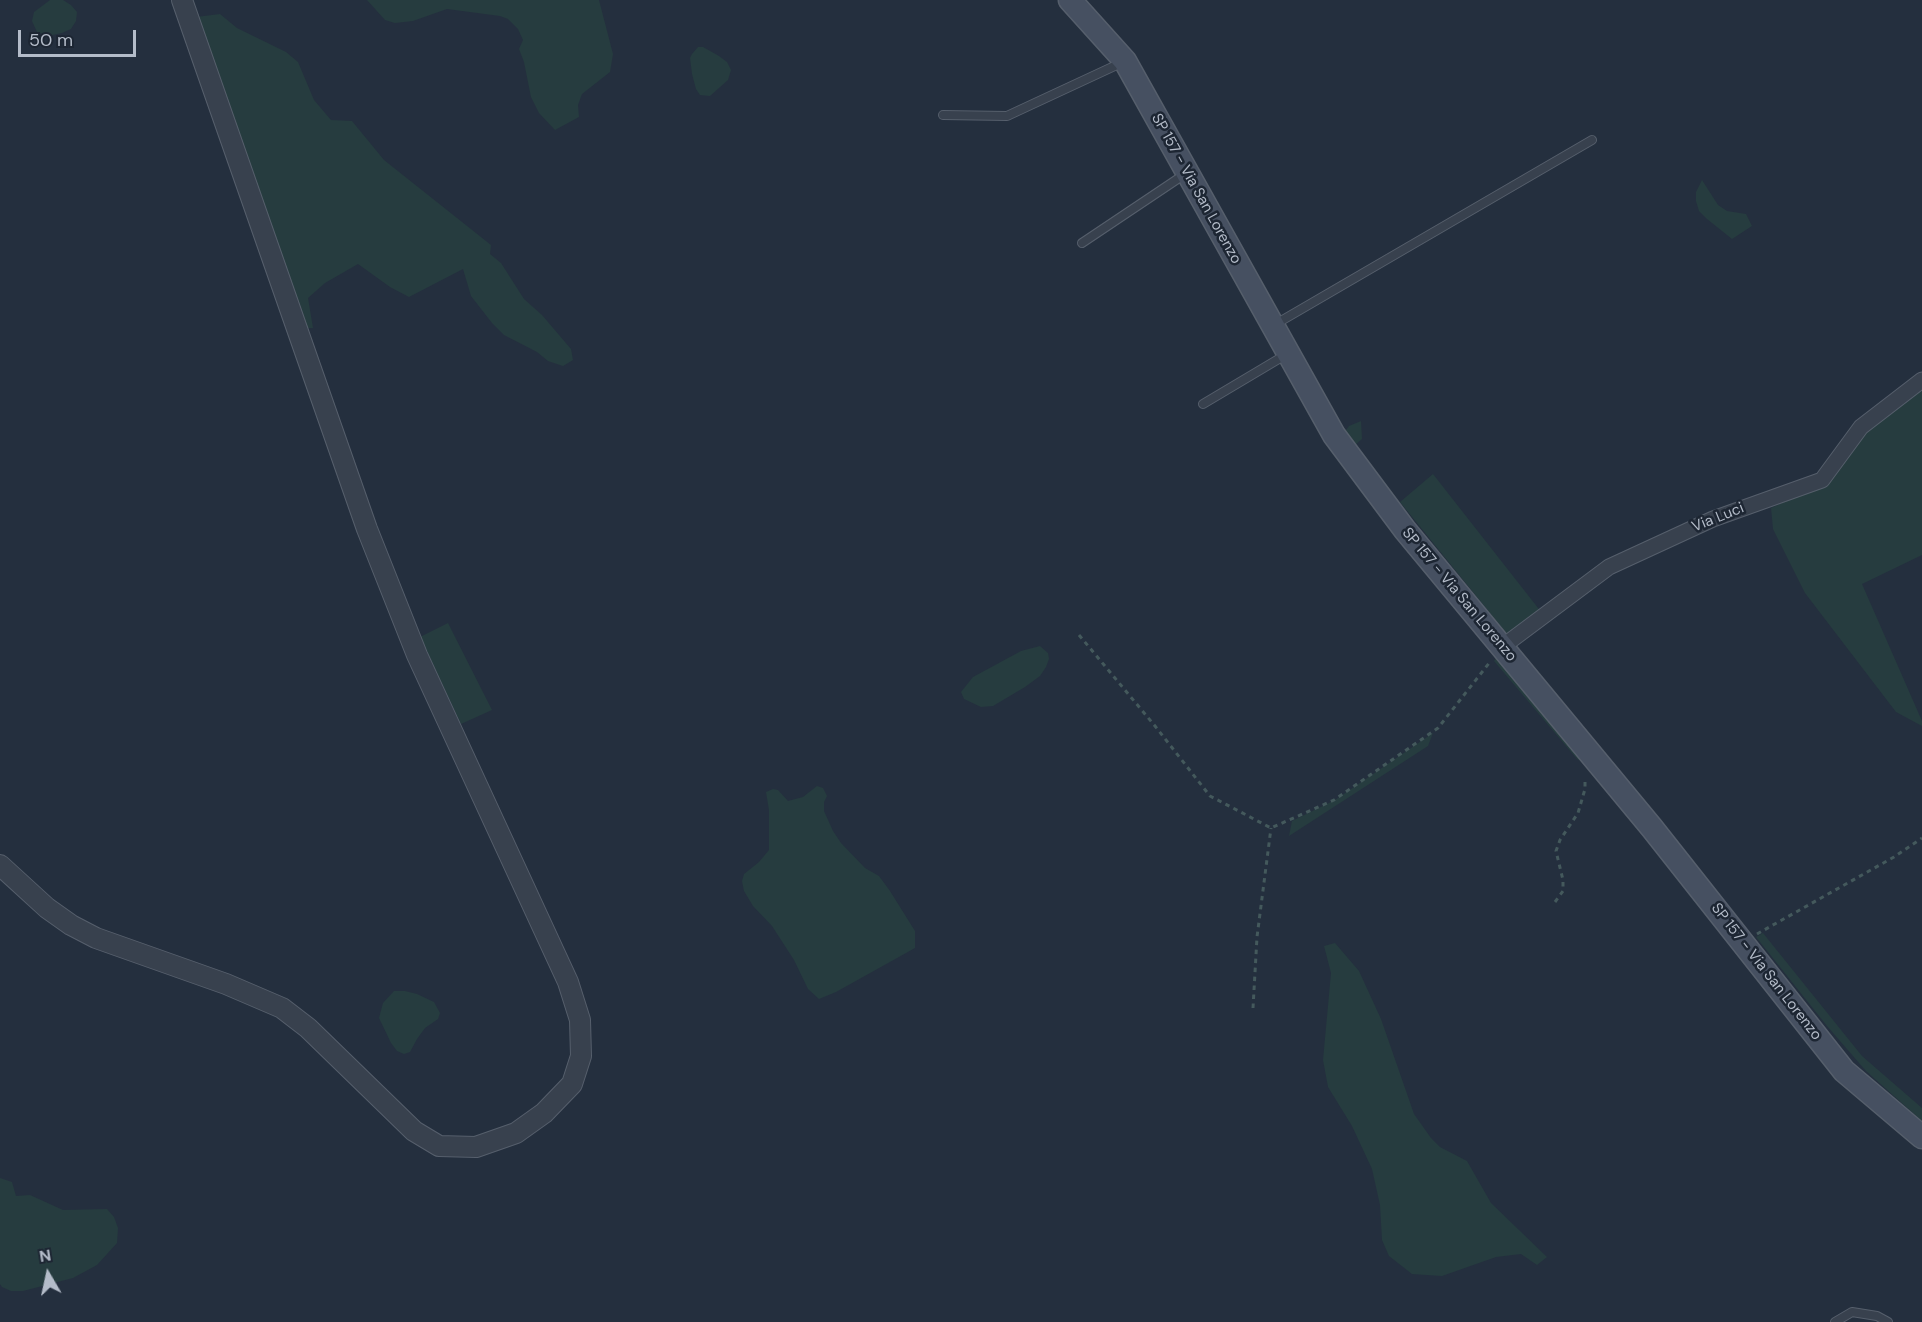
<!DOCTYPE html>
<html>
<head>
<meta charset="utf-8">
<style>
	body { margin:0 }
	#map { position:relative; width:1922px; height:1322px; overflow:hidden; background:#242f3e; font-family:"DM Sans",sans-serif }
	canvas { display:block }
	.north { position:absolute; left:18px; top:1244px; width:60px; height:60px; -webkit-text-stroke:4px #1d2633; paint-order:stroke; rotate:351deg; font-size:16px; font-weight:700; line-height:24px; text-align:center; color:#b4bcc9 }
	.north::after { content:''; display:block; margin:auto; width:21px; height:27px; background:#b4bcc9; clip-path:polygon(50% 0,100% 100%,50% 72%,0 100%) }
	.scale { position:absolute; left:18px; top:30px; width:118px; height:27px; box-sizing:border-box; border:3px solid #b4bcc9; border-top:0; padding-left:8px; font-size:18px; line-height:21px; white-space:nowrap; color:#b4bcc9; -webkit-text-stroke:4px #1d2633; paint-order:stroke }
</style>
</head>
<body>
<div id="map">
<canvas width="1922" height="1322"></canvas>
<div class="north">N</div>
<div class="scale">50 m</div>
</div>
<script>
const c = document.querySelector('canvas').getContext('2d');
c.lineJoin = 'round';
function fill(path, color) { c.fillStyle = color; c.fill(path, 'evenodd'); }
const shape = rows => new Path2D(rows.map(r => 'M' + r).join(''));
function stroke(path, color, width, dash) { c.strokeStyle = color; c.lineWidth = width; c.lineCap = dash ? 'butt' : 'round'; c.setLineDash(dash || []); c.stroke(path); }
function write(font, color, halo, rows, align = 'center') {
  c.font = font + ' "DM Sans",sans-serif'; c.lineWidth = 5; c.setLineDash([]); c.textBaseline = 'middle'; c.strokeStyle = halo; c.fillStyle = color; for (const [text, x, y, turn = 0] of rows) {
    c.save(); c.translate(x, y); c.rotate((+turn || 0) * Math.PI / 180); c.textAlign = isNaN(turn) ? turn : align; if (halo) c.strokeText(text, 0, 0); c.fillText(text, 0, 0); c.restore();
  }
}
const green = shape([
	[50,0,63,0,71,5,77,12,76,21,71,29,62,33,48,36,37,32,32,21,34,12],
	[367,0,599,0,613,54,610,72,582,94,578,105,579,117,555,130,539,113,531,97,524,62,519,49,523,40,518,29,508,19,500,16,447,9,413,21,395,23,385,20],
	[220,14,237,28,286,52,298,62,314,100,331,120,352,121,384,160,491,245,490,254,501,263,524,299,542,315,571,349,573,360,563,366,548,361,537,352,504,335,492,323,471,296,463,269,409,297,390,287,358,264,325,283,308,298,313,328,302,328,196,17],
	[698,47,703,47,719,56,727,62,731,70,728,80,710,96,700,95,696,89,692,74,690,58,692,54],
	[1702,180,1718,205,1727,211,1746,214,1752,226,1732,239,1707,219,1699,211,1696,201,1696,192],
	[1922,385,1922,555,1862,584,1922,721,1922,726,1896,712,1805,593,1773,529,1771,508,1806,492,1861,434],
	[1361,421,1362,439,1355,445,1344,433,1349,426],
	[1433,474,1542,613,1507,634,1400,502],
	[448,623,492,710,461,724,420,637],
	[1040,646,1048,653,1049,659,1046,667,1040,676,1025,687,993,706,981,707,964,699,961,692,973,677,1021,651],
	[1501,651,1595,768,1577,759,1494,661],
	[1433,733,1428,746,1289,836,1292,821,1335,800],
	[817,786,823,788,827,796,824,802,824,811,833,831,841,843,865,868,879,876,890,891,915,931,915,948,836,992,819,999,808,989,794,960,772,926,753,906,744,891,742,881,744,874,759,862,769,850,769,810,766,792,773,789,778,790,788,801,803,797],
	[1763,933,1862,1056,1922,1108,1922,1121,1866,1071,1827,1026,1756,937],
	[1335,943,1359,971,1381,1019,1414,1114,1431,1138,1440,1147,1467,1161,1491,1203,1547,1257,1537,1265,1521,1254,1496,1257,1442,1276,1412,1274,1389,1256,1382,1240,1380,1205,1372,1169,1352,1126,1328,1087,1323,1060,1331,973,1324,946],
	[394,991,405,991,417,994,434,1002,440,1013,438,1019,425,1028,417,1039,410,1052,404,1054,397,1051,391,1043,379,1018,383,1003],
	[0,1178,12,1182,16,1196,30,1195,63,1210,107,1209,114,1217,118,1228,117,1243,97,1265,73,1278,23,1291,11,1291,2,1287,0,1284]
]);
const path = shape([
	[1079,635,1155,726,1210,796,1271,828,1334,800,1438,728,1490,662],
	[1555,902,1563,891,1563,880,1556,851,1560,840,1578,813,1585,789,1585,778],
	[1757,934,1894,857,1922,838],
	[1253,1008,1257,937,1271,828]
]);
const service = shape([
	[943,115,1007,116,1121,63],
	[1082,243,1185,174],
	[1274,325,1592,140],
	[1203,404,1287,354],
	[1835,1322,1852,1312,1877,1316,1888,1322]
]);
const minor = shape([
	[1502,647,1609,567,1713,519,1822,480,1861,427,1922,380]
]);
const tertiary = shape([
	[0,865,47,908,71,925,96,938,226,984,282,1008,308,1028,414,1131,439,1146,476,1147,516,1133,544,1113,572,1084,581,1056,580,1020,568,982,417,655,367,529,182,0]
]);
const secondary = shape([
	[1070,0,1125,61,1334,435,1405,530,1652,828,1844,1071,1922,1137]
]);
const streetNames = [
	["SP 157 - Via San Lorenzo",1196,189,61],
	["Via Luci",1718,518,-22],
	["SP 157 - Via San Lorenzo",1459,595,50],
	["SP 157 - Via San Lorenzo",1766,972,52]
];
fill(green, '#263c3f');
stroke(service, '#565f6c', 10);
stroke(minor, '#565f6c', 17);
stroke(tertiary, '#565f6c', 22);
stroke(secondary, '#565f6c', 25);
stroke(path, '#44595c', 3, [4.5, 4.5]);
stroke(service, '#38414e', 8);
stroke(minor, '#38414e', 15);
stroke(tertiary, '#38414e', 20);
stroke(secondary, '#465061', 22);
write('15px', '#b4bcc9', '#1d2633', streetNames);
</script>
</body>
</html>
